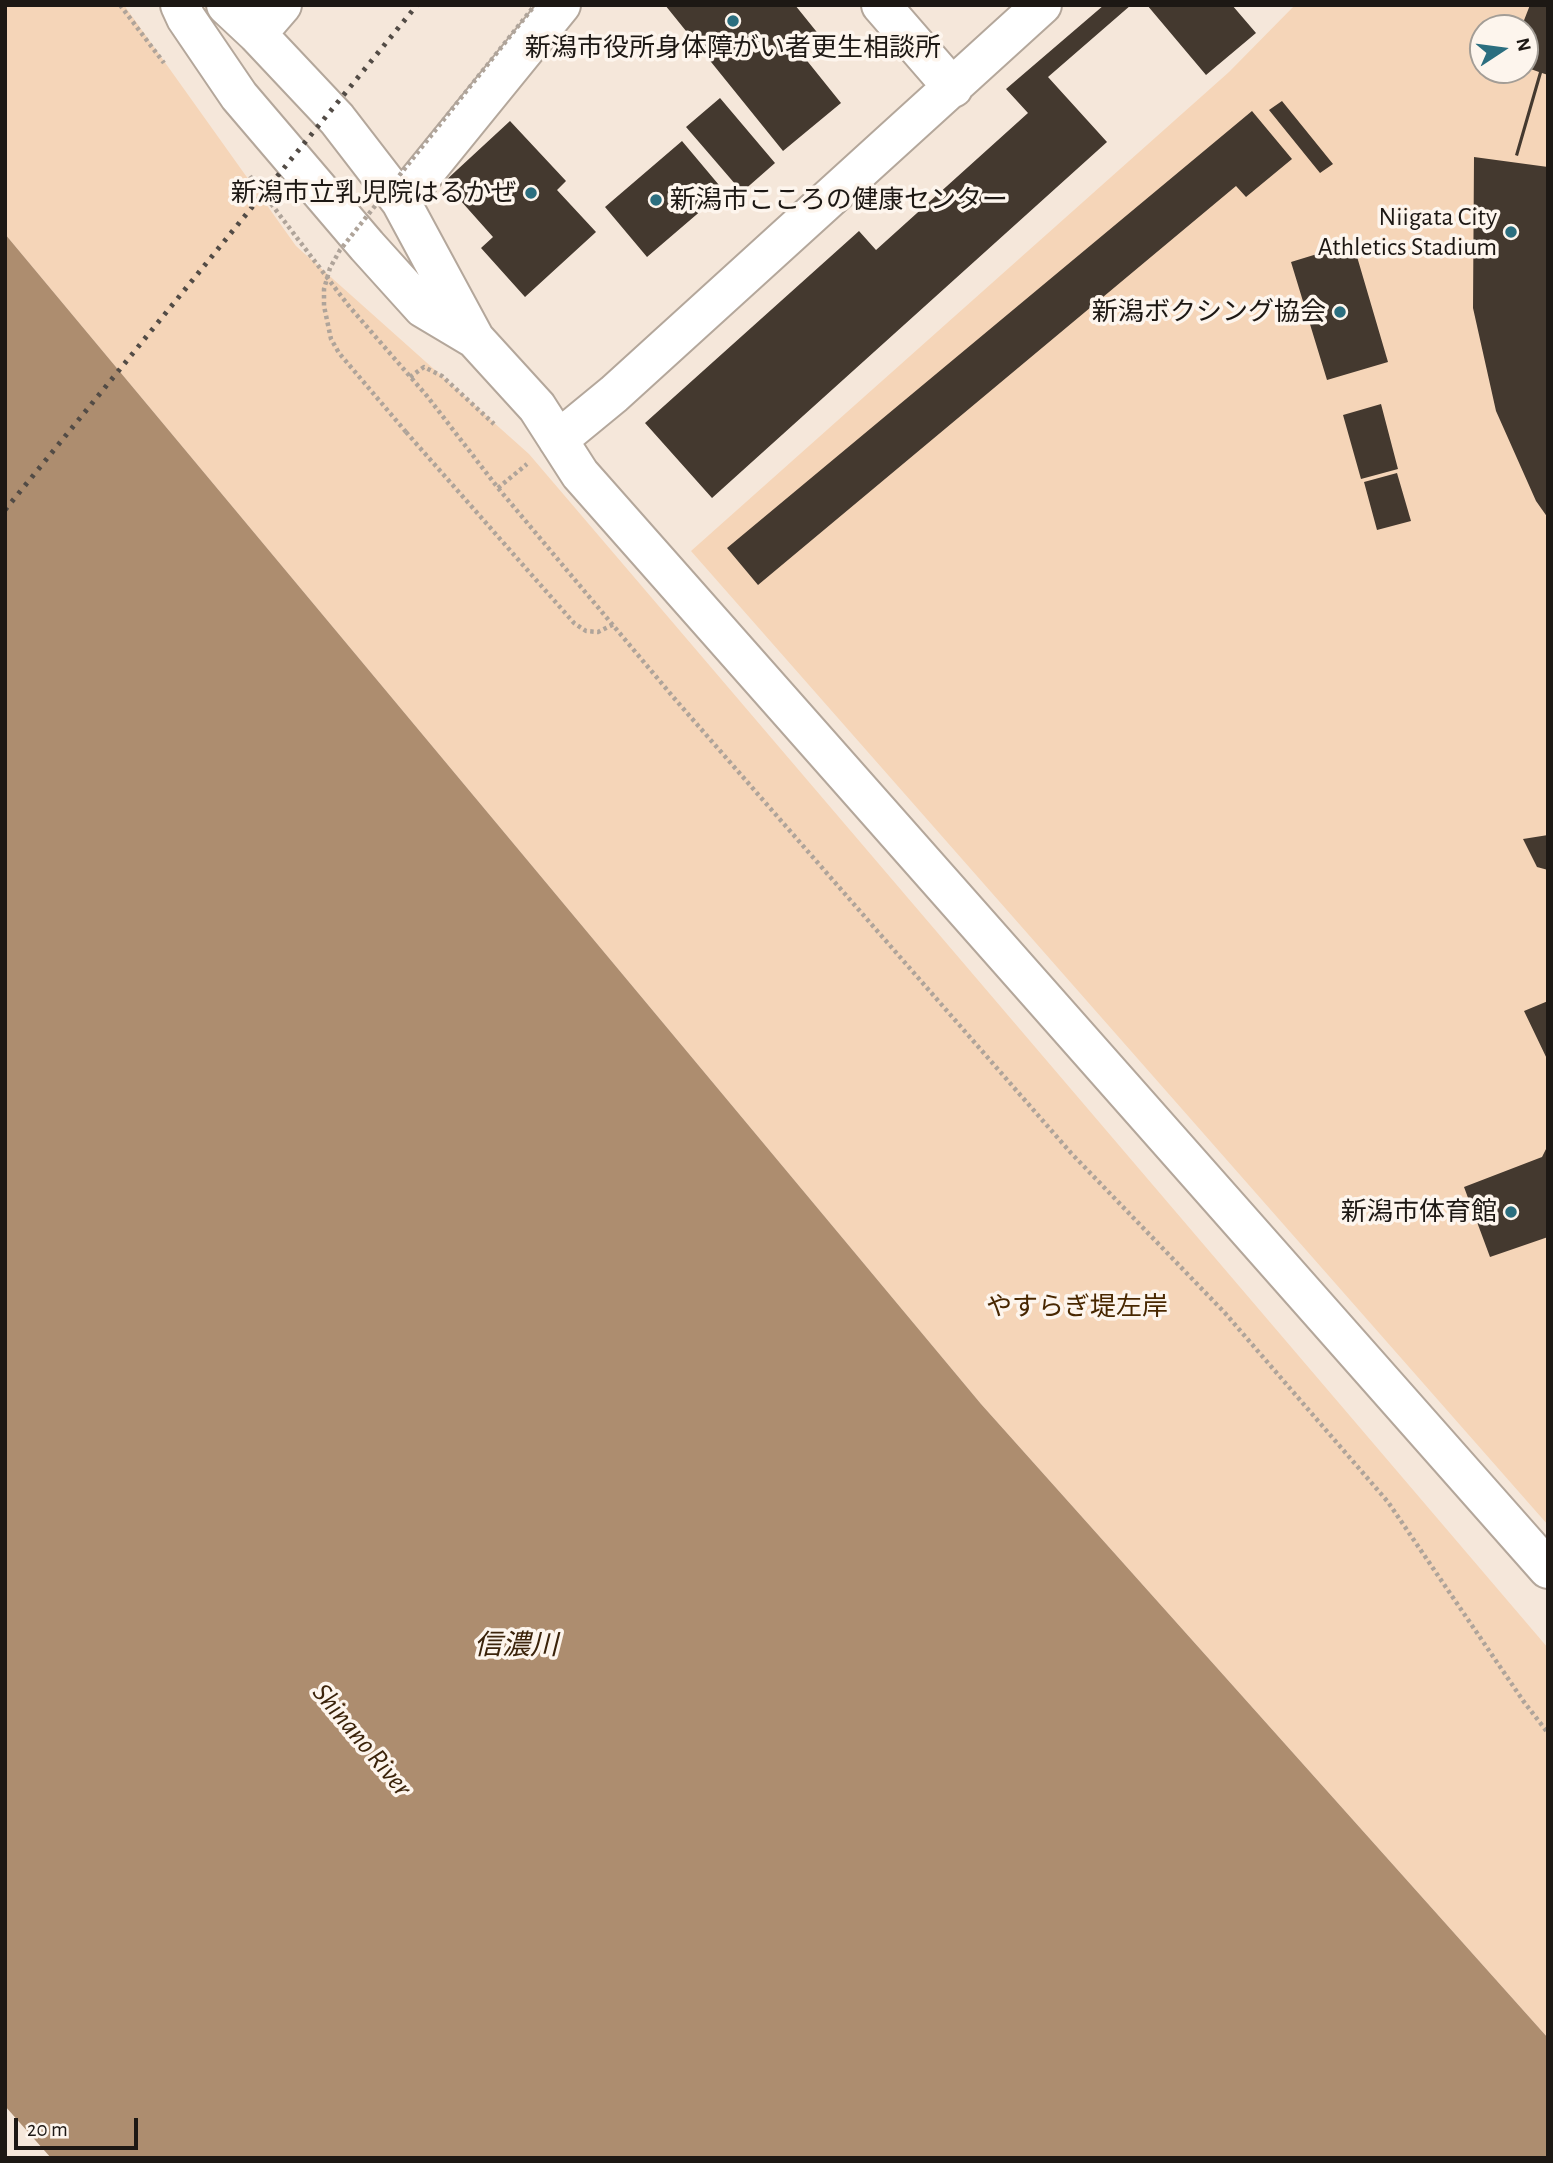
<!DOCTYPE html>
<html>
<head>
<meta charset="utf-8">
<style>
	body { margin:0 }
	#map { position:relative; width:1553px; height:2163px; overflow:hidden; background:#f5e7da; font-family:"Alegreya Sans",sans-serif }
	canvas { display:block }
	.frame { position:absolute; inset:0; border:7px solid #1d1814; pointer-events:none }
	.north { position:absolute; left:1469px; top:14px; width:70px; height:70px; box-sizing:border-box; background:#fdf5ed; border:2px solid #a39d96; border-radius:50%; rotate:77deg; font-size:19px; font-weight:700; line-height:28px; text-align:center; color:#1d1814 }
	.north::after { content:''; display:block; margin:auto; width:24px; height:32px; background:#2b6e7f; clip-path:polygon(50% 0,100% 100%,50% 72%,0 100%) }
	.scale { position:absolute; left:14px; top:2118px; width:124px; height:32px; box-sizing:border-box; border:4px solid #1d1814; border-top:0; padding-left:9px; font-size:21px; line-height:24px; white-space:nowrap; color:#1d1814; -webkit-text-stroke:5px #fdf5ed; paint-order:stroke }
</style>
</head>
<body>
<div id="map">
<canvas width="1553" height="2163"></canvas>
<div class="frame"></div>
<div class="north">N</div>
<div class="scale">20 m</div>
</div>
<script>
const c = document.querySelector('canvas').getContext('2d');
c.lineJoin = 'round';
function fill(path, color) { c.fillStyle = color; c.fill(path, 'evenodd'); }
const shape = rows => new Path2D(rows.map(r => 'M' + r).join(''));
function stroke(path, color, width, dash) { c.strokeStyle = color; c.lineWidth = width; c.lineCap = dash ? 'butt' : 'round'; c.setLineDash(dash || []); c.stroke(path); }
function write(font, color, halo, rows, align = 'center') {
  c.font = font + ' "Alegreya Sans","Noto Sans JP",sans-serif'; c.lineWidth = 7; c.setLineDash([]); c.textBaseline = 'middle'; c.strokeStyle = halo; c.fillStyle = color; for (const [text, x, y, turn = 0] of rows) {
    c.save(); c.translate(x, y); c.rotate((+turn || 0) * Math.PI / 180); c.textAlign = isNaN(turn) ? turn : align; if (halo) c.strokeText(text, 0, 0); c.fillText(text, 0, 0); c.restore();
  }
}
const green = shape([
	[5,5,124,5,296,246,529,454,1548,1648,1548,2038,981,1404,5,234],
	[1295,5,1548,5,1548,1525,691,551,1229,72],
	[1483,28,1525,28,1525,70,1483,70]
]);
const water = shape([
	[5,234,981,1404,1548,2038,1548,2158,51,2158,5,2106]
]);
const building = shape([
	[665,5,795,5,820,36,800,52,841,103,783,151],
	[1104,5,1131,5,1048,77,1107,142,712,498,645,423,859,231,876,250,1028,113,1006,89],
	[1147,5,1232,5,1256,33,1206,75],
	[1530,5,1548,5,1548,75,1542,73,1518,156,1515,155,1539,72,1525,67,1525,28,1521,28],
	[720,98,775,163,742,192,686,127],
	[1282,101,1333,164,1320,173,1269,110],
	[1252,111,1292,159,1246,197,1236,186,758,585,727,548],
	[510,121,566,181,557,190,596,232,525,297,481,248,493,237,444,182],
	[682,141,724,191,647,257,605,207],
	[1474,157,1548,167,1548,518,1536,501,1496,411,1473,308],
	[1353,243,1388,362,1327,380,1291,262],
	[1381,404,1398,469,1361,479,1343,415],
	[1397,473,1411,521,1377,530,1364,482],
	[1548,835,1548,870,1537,867,1523,839],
	[1548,1001,1548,1061,1524,1011],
	[1548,1145,1548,1237,1490,1257,1464,1187,1542,1157]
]);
const path = shape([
	[120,5,164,63],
	[250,176,348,305,427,396,498,488,674,698,1071,1153,1225,1313,1388,1502,1524,1702,1548,1733],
	[410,377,424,367,442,376,494,424],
	[406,432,574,623,586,631,598,632,614,624],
	[498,488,527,464]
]);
const minor = shape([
	[180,5,186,18,239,96,367,246,423,308,475,339],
	[226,5,257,34,337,119,401,202,475,339,537,407,580,474,1548,1569],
	[881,5,953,88],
	[257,34,282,5],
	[401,202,561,5],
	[558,440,614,394,1042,5]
]);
const rail = shape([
	[5,510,417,5]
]);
const pathBridge = shape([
	[406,432,339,353,331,339,324,306,324,289,330,268,340,250,535,5]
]);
const markers = [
	[733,21,7,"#2b6e7f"],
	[531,193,7,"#2b6e7f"],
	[656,200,7,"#2b6e7f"],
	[1511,232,7,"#2b6e7f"],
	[1340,312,7,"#2b6e7f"],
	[1511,1212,7,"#2b6e7f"]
];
const poiNames = [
	["新潟市役所身体障がい者更生相談所",733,48,"center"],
	["新潟市立乳児院はるかぜ",517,193],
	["新潟市こころの健康センター",670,200,"left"],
	["Niigata City",1497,217],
	["Athletics Stadium",1497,247],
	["新潟ボクシング協会",1326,312],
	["新潟市体育館",1497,1212]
];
const parkNames = [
	["やすらぎ堤左岸",1077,1307]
];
const waterNames = [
	["信濃川",516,1646],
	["Shinano River",362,1740,50]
];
fill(green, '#f5d5b8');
fill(water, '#ad8d6f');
fill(building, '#44392f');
stroke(minor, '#b4a79b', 42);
stroke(path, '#afa49a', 4.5, [3.5, 3.5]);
stroke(minor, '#fff', 38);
stroke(rail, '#524b45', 5, [3.5, 7]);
stroke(pathBridge, '#afa49a', 4.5, [3.5, 3.5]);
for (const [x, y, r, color] of markers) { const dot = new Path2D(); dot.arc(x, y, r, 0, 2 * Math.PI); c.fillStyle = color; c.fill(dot); stroke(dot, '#fdf5ed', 2.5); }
write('26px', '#1d1814', '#fdf5ed', poiNames, 'right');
write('26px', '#482700', '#fdf5ed', parkNames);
write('italic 28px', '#3b230a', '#fdf5ed', waterNames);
</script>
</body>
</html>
